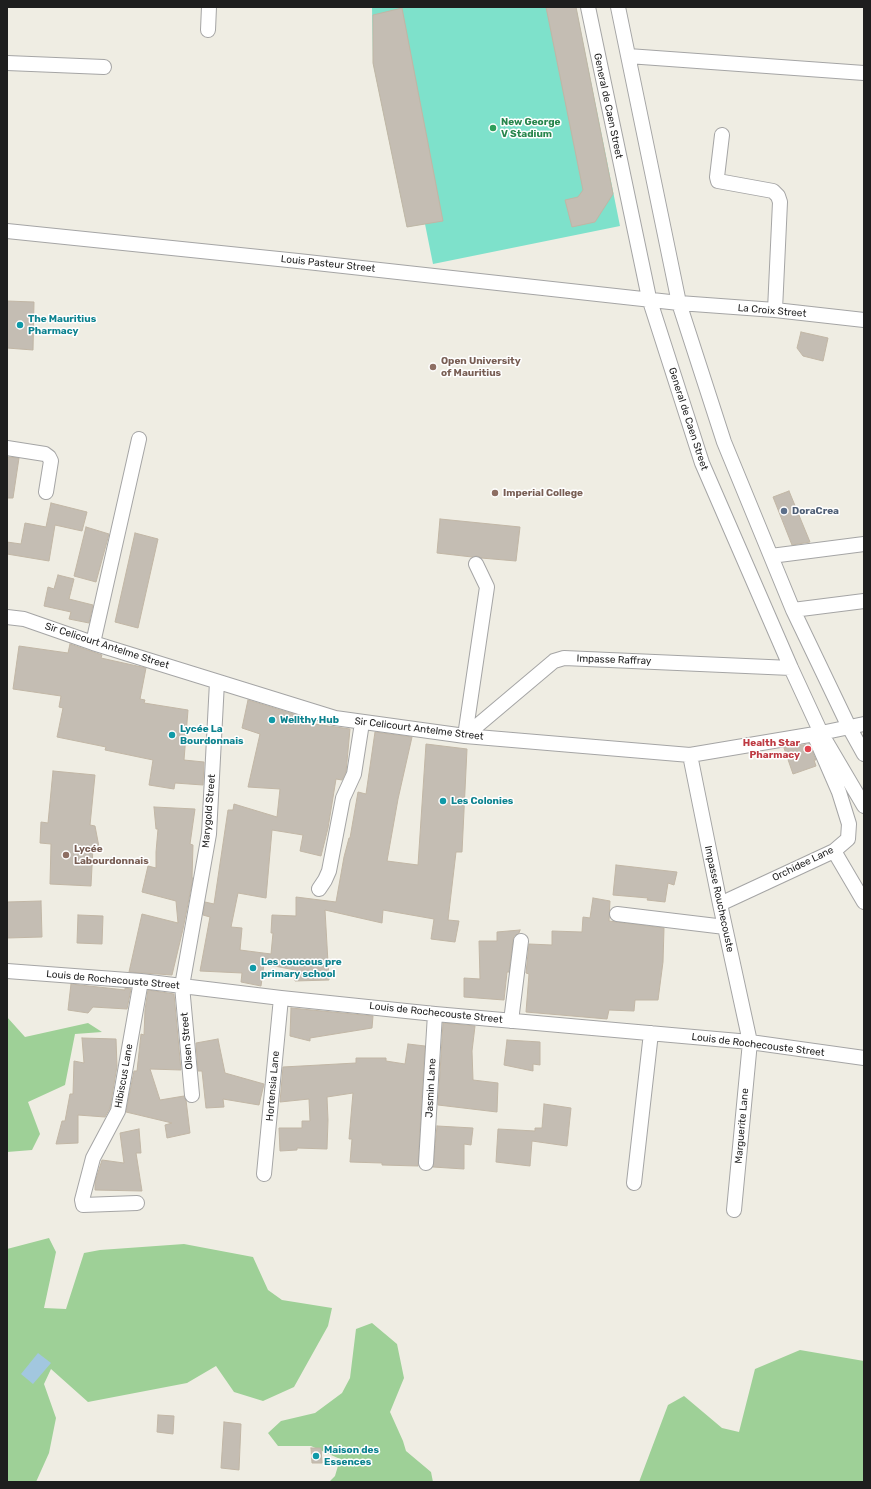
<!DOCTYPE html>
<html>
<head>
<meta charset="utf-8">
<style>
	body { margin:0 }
	#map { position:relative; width:871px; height:1489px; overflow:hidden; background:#efede3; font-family:Rubik,sans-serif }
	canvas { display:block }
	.frame { position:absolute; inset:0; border:8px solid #1e1e1e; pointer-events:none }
</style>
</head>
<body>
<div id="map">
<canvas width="871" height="1489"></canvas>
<div class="frame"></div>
</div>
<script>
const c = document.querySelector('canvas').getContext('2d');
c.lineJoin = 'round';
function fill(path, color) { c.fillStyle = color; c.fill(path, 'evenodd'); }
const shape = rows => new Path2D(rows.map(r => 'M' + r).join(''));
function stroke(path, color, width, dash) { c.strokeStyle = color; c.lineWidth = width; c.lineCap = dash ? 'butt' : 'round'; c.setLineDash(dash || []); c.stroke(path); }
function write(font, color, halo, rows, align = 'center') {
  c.font = font + ' Rubik,sans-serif'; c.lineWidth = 3; c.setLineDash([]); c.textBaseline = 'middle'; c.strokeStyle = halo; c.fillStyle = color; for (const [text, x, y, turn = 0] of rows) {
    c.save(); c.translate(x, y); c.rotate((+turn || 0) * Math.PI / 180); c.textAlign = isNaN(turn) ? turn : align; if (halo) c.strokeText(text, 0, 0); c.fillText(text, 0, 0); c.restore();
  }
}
const forest = shape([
	[7,1017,25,1037,88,1023,102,1032,75,1034,65,1085,28,1102,40,1134,32,1150,7,1152],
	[49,1238,56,1252,44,1308,66,1309,84,1253,100,1250,184,1244,253,1257,268,1290,282,1300,332,1308,328,1326,294,1387,263,1401,234,1392,216,1366,187,1383,88,1402,51,1369,44,1384,56,1418,49,1453,36,1482,7,1482,7,1249],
	[372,1323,397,1344,404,1378,390,1412,403,1441,406,1451,431,1472,433,1482,329,1482,335,1476,340,1459,311,1446,278,1446,268,1433,281,1421,315,1413,342,1393,350,1378,356,1329],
	[800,1350,864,1361,864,1482,639,1482,668,1405,684,1396,722,1428,739,1432,755,1369]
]);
const pitch = shape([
	[372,7,576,7,620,226,433,264,425,224,407,227,373,63]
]);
const water = shape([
	[38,1353,51,1363,33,1384,21,1374]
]);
const building = shape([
	[546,7,576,7,613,194,595,222,572,227,565,200,578,197,583,190,546,7],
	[402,8,443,221,407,227,373,63,373,15,402,8],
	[7,301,34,302,33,350,7,348,7,301],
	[801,332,828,338,823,361,803,356,797,348,801,332],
	[7,457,19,458,13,498,7,498,7,457],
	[789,491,810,542,792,545,773,497,789,491],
	[51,503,87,512,82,531,55,525,49,561,7,554,7,542,21,544,25,523,46,527,51,503],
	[440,519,520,527,516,561,481,558,477,556,472,557,437,553,440,519],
	[86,527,109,534,96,582,74,576,86,527],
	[135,533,158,539,138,628,115,622,135,533],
	[58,575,74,579,69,599,93,605,89,623,69,619,71,612,44,606,48,587,54,589,58,575],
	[70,644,102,655,101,658,146,668,140,699,145,700,144,703,188,710,184,760,204,762,203,785,175,783,174,789,149,785,153,760,105,750,106,747,57,737,63,708,59,707,61,696,13,689,19,646,68,653,70,644],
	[248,700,300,716,300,722,350,729,346,772,342,780,336,779,328,828,321,856,300,851,303,835,272,830,266,898,238,893,231,927,242,928,240,950,271,954,273,933,271,933,272,915,296,916,296,897,336,902,344,857,349,838,350,838,358,792,366,794,375,732,412,737,398,799,387,861,418,865,426,744,467,749,462,852,456,852,448,920,459,921,455,942,431,939,434,919,383,910,382,923,325,910,329,980,295,981,295,970,264,964,261,986,241,982,242,973,200,971,210,917,203,915,205,902,214,904,228,810,233,810,234,804,277,817,280,789,248,787,260,734,242,728,248,700],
	[809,744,816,760,814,760,816,766,793,774,784,748,809,744],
	[53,771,95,775,90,825,95,826,99,847,93,847,91,886,50,884,51,844,40,843,41,822,48,823,53,771],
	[154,807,195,809,190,844,193,845,192,878,193,878,183,929,172,975,129,972,142,914,178,923,176,901,142,892,148,866,156,868,156,852,158,829,156,829,154,807],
	[616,865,677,872,674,885,668,883,665,902,647,900,648,898,613,895,616,865],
	[593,898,610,901,609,921,664,928,663,962,658,1000,635,1000,634,1011,609,1010,607,1019,526,1012,529,974,526,973,529,944,552,945,552,931,582,932,583,917,590,918,593,898],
	[41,901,42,937,7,938,7,902,41,901],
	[78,915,103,916,102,944,77,943,78,915],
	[520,930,519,933,514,936,513,940,509,972,507,972,504,1000,464,997,464,978,480,979,479,941,497,941,497,932,520,930],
	[71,984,125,990,125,988,131,989,127,1009,93,1007,88,1013,68,1010,71,984],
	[148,990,174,994,181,1070,150,1069,160,1100,184,1096,186,1100,190,1133,167,1138,165,1125,172,1123,126,1112,134,1071,137,1071,141,1034,144,1035,145,1010,148,990],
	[291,1008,373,1016,372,1028,310,1038,310,1041,290,1036,291,1008],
	[443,1023,475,1026,472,1051,473,1080,498,1083,497,1112,438,1105,443,1023],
	[82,1038,116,1039,117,1066,110,1108,105,1117,78,1115,78,1143,56,1144,62,1121,65,1121,70,1094,73,1094,74,1061,84,1063,82,1038],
	[218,1039,225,1073,264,1084,259,1105,223,1099,224,1107,206,1108,202,1071,198,1071,196,1043,218,1039],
	[507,1040,540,1042,540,1065,533,1064,533,1071,504,1065,507,1040],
	[408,1044,425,1046,418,1166,382,1165,382,1163,350,1162,352,1139,349,1139,353,1093,327,1097,328,1120,327,1149,297,1148,297,1150,280,1151,279,1128,302,1128,302,1121,310,1121,309,1099,280,1102,283,1067,356,1063,356,1058,386,1058,386,1061,405,1064,408,1044],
	[544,1104,571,1108,567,1146,532,1141,530,1166,496,1162,498,1129,535,1131,535,1128,542,1128,544,1104],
	[437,1126,473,1128,471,1145,464,1144,464,1169,433,1167,437,1126],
	[139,1129,141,1153,136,1153,142,1191,95,1190,95,1182,102,1160,124,1163,120,1133,139,1129],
	[158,1415,174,1416,173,1434,157,1432,158,1415],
	[224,1422,241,1424,239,1470,221,1468,224,1422],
	[311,1448,321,1448,322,1463,312,1463,311,1448]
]);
const minor = shape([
	[588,7,649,298,702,463,791,668,821,733,864,806],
	[618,7,679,303,724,442,793,610,849,727,864,754],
	[208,30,209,7],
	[628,56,864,73],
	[7,63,104,67],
	[722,135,717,177,718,181,773,191,778,196,780,202,775,310],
	[7,231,298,261,679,303,775,310,864,320],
	[7,448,45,454,49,457,51,461,46,492],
	[771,556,864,544],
	[793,610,864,601],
	[7,617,24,619,93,643,335,718,465,736,690,755,821,733,864,724],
	[93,643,139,439],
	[465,736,554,661,564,658,791,668],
	[465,736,487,587,476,564],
	[690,755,720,904,750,1042,734,1210],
	[834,851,864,902],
	[319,889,325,880,329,871,343,798,354,774,362,723],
	[720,904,834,851,848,839,849,824,839,792,816,739],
	[617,914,725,927],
	[7,971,141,981,281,998,435,1014,750,1042,864,1058],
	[511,1021,521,941],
	[192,1095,182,986,209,834,217,682],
	[426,1163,435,1014],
	[264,1174,281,998],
	[634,1183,651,1033],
	[137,1203,83,1205,82,1200,93,1158,118,1111,141,981]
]);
const markers = [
	[493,128,4,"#2e9e5b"],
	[20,325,4,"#0f9aa8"],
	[433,367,4,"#8d6e63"],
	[495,493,4,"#8d6e63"],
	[784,511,4,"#5c6f8a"],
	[272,720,4,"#0f9aa8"],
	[172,735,4,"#0f9aa8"],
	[808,749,4,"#e0444e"],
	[443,801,4,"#0f9aa8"],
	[66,855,4,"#8d6e63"],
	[253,968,4,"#0f9aa8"],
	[316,1456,4,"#0f9aa8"]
];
const streetNames = [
	["General de Caen Street",608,106,78],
	["Louis Pasteur Street",328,264,6],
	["La Croix Street",772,311,5],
	["General de Caen Street",688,419,72],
	["Sir Celicourt Antelme Street",107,646,18],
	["Impasse Raffray",614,660,2],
	["Sir Celicourt Antelme Street",419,729,7],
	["Marygold Street",209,811,-85],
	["Orchidee Lane",803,864,-26],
	["Impasse Rouchecouste",719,899,78],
	["Louis de Rochecouste Street",113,980,5],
	["Louis de Rochecouste Street",436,1013,6],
	["Olsen Street",187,1041,-95],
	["Louis de Rochecouste Street",758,1045,7],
	["Hibiscus Lane",124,1076,-80],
	["Hortensia Lane",273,1086,-85],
	["Jasmin Lane",431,1088,-87],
	["Marguerite Lane",742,1126,-85]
];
const leisureNames = [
	["New George",501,122],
	["V Stadium",501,134]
];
const cultureNames = [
	["The Mauritius",28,319],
	["Pharmacy",28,331],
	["Wellthy Hub",280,720],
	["Lycée La",180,729],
	["Bourdonnais",180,741],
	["Les Colonies",451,801],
	["Les coucous pre",261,962],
	["primary school",261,974],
	["Maison des",324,1450],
	["Essences",324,1462]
];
const educationNames = [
	["Open University",441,361],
	["of Mauritius",441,373],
	["Imperial College",503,493],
	["Lycée",74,849],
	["Labourdonnais",74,861]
];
const serviceNames = [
	["DoraCrea",792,511]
];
const healthNames = [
	["Health Star",800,743],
	["Pharmacy",800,755]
];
fill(forest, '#9ed097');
fill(pitch, '#7ee1cb');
fill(water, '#a2c7df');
fill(building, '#c4bdb3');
stroke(building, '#c1b6a5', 1);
stroke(minor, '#a5a5a5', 16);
stroke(minor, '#fff', 14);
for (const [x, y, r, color] of markers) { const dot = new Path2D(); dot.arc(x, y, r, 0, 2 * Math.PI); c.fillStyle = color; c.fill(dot); stroke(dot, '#fff', 1.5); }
write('10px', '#1e1e1e', '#fff', streetNames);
write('bold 10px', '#27864d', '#fff', leisureNames, 'left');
write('bold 10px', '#0d838f', '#fff', cultureNames, 'left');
write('bold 10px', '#785e54', '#fff', educationNames, 'left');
write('bold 10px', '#4e5e75', '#fff', serviceNames, 'left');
write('bold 10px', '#be3a42', '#fff', healthNames, 'right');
</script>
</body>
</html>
